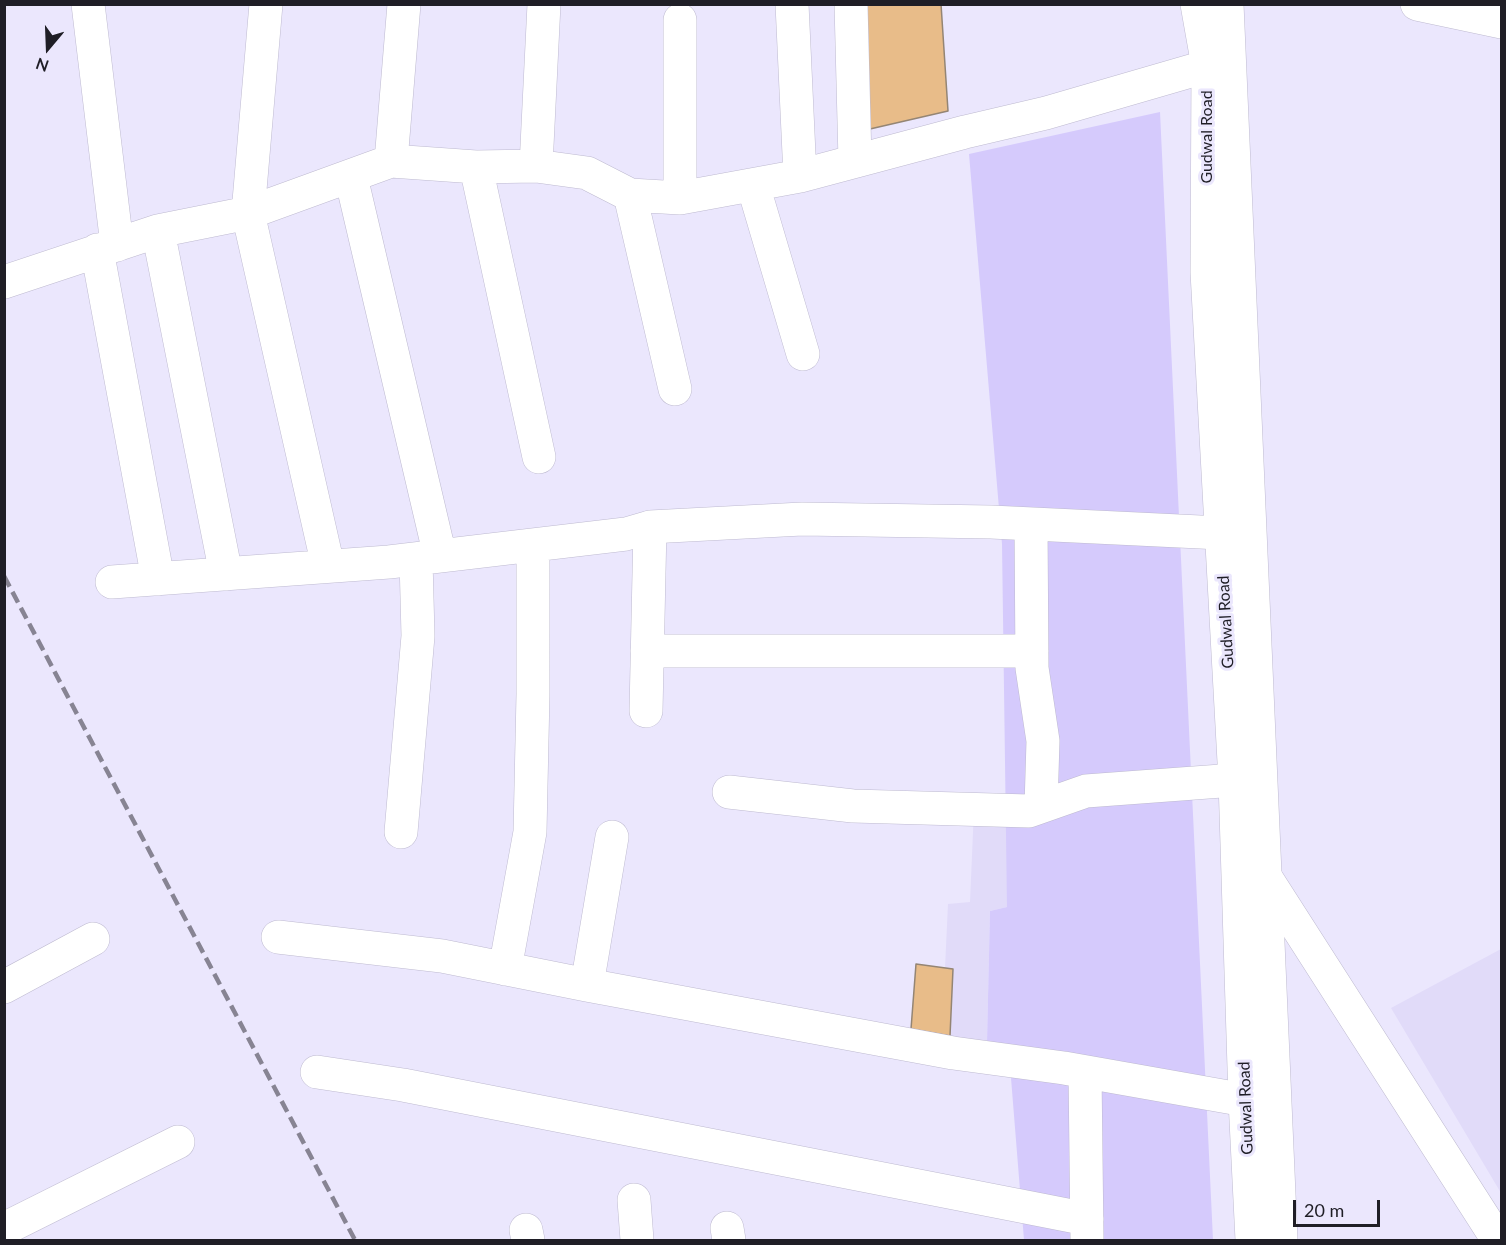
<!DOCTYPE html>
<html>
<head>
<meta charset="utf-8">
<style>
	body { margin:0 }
	#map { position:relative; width:1506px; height:1245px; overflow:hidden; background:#ebe7fd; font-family:Lato,sans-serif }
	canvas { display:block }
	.frame { position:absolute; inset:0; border:6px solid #1f1e26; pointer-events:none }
	.north { position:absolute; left:18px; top:18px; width:60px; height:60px; -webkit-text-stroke:4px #ebe7fd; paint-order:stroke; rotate:199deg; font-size:16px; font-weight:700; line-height:24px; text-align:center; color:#1f1e26 }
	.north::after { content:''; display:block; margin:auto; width:21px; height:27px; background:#1f1e26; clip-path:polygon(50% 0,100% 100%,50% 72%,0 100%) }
	.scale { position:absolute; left:1293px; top:1200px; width:87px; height:27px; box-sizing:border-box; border:3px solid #1f1e26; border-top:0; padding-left:8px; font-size:18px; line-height:21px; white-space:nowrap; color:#1f1e26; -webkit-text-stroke:4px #ebe7fd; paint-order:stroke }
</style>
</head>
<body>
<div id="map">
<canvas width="1506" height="1245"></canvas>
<div class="frame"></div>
<div class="north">N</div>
<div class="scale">20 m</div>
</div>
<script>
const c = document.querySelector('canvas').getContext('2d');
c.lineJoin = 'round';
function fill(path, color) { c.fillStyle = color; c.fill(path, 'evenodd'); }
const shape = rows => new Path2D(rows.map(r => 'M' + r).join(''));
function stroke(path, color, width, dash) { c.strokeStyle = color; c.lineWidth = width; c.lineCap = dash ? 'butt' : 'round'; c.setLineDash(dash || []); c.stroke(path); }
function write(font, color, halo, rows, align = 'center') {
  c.font = font + ' Lato,sans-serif'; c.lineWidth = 6; c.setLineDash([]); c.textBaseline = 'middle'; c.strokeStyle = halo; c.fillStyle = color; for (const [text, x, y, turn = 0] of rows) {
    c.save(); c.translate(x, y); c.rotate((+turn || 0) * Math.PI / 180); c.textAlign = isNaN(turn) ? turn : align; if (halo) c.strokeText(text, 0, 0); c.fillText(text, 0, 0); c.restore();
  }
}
const built = shape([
	[974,809,1007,814,1007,907,990,911,987,1042,950,1036,945,968,948,904,970,902],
	[1501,949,1501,1193,1391,1008]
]);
const green = shape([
	[1160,112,1213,1240,1024,1240,1009,1053,987,1042,990,911,1007,907,1002,544,969,154]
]);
const building = shape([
	[850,4,941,4,948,111,857,132,850,4],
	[916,964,953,969,950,1036,911,1029,916,964]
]);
const minor = shape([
	[88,4,117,245],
	[266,4,248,213,328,566],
	[792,4,800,176],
	[851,4,855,161],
	[1417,4,1502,22],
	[680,20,680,198],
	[391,161,404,4],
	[536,166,544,4],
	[476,167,539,457],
	[351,177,440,556],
	[753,185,803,354],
	[630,195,675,389],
	[158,231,226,574],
	[97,250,158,579],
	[4,282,158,231,248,213,391,161,476,167,536,166,587,173,630,195,680,198,800,176,965,132,1046,113,1208,66],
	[1031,524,1032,668,1043,741,1041,806],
	[112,582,389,562,626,534,650,527,802,519,991,522,1221,533],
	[647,651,1032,651],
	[646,711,650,527],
	[729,792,853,806,1029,811,1086,791,1235,780],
	[401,832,418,636,416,559],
	[1256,873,1266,878,1498,1240],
	[278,937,442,956,587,985,953,1053,1064,1068,1245,1100],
	[505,969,530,832,533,694,533,545],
	[587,985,612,837],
	[4,987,93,939],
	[317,1072,403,1085,1087,1219],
	[1085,1072,1087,1239],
	[634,1200,637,1240],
	[727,1228,729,1240],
	[4,1229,178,1142],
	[526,1230,528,1240]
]);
const major = shape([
	[1197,4,1208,66,1207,272,1235,780,1245,1100,1252,1240],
	[1227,4,1281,1240]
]);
const rail = shape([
	[4,576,355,1240]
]);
const streetNames = [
	["Gudwal Road",1207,137,-90],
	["Gudwal Road",1226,622,-93],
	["Gudwal Road",1246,1108,-92]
];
fill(built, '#e1dbf9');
fill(green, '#d5cafc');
fill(building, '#e8bc89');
stroke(building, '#948574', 1.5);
stroke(minor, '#bebad0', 34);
stroke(major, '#bebad0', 34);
stroke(minor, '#fff', 33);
stroke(major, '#fff', 33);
stroke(rail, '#878493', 4.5, [12, 6]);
write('16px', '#1f1e26', '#ebe7fd', streetNames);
</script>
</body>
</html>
